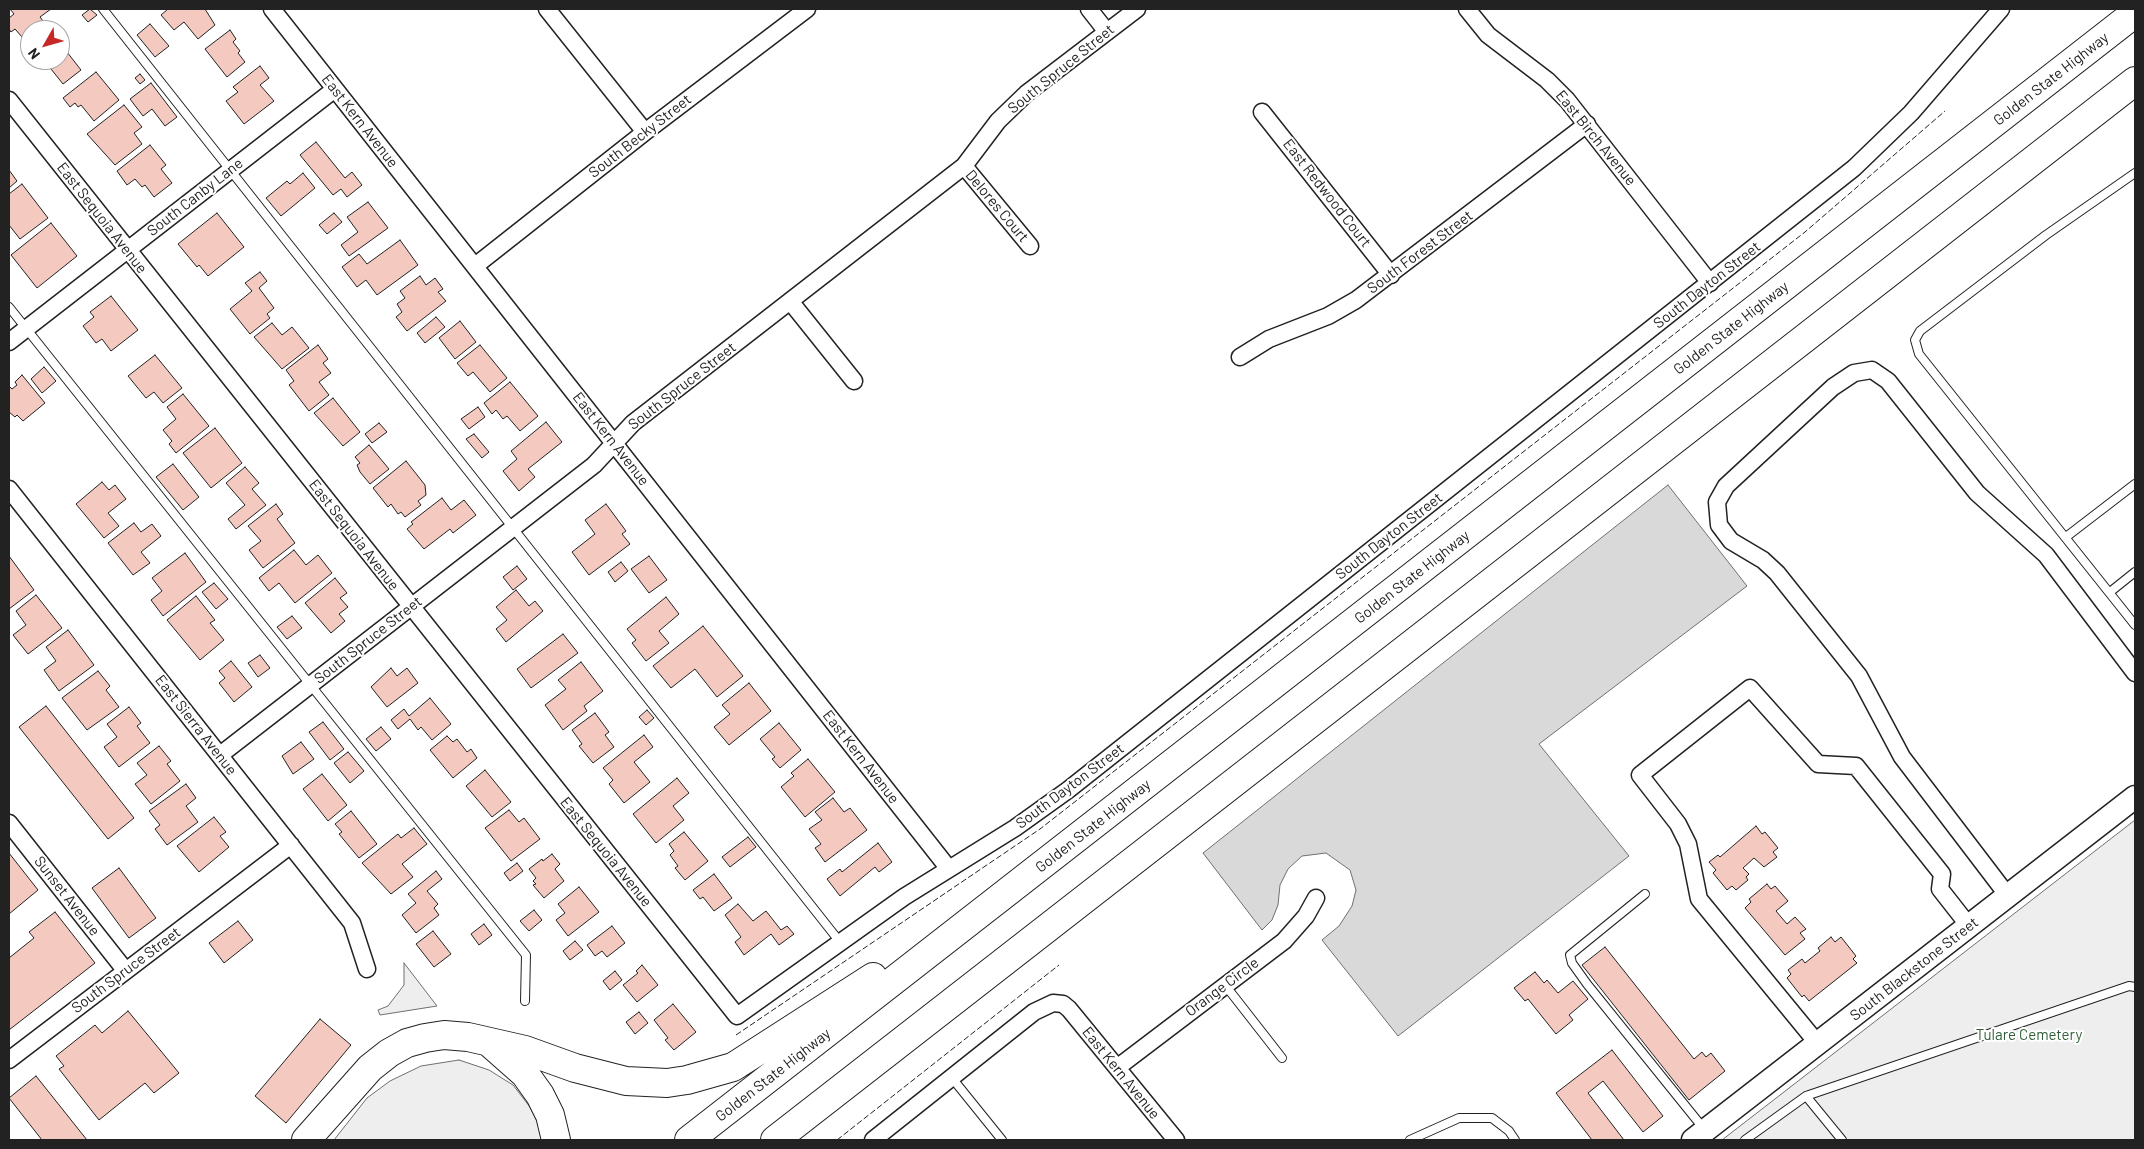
<!DOCTYPE html>
<html>
<head>
<meta charset="utf-8">
<style>
	body { margin:0 }
	#map { position:relative; width:2144px; height:1149px; overflow:hidden; background:#fff; font-family:Barlow,sans-serif }
	canvas { display:block }
	.frame { position:absolute; inset:0; border:10px solid #222; pointer-events:none }
	.north { position:absolute; left:20px; top:20px; width:50px; height:50px; box-sizing:border-box; background:#fff; border:1px solid #a7a7a7; border-radius:50%; rotate:232deg; font-size:14px; font-weight:700; line-height:20px; text-align:center; color:#222 }
	.north::after { content:''; display:block; margin:auto; width:18px; height:22px; background:#c62828; clip-path:polygon(50% 0,100% 100%,50% 72%,0 100%) }
</style>
</head>
<body>
<div id="map">
<canvas width="2144" height="1149"></canvas>
<div class="frame"></div>
<div class="north">N</div>
</div>
<script>
const c = document.querySelector('canvas').getContext('2d');
c.lineJoin = 'round';
function fill(path, color) { c.fillStyle = color; c.fill(path, 'evenodd'); }
const shape = rows => new Path2D(rows.map(r => 'M' + r).join(''));
function stroke(path, color, width, dash) { c.strokeStyle = color; c.lineWidth = width; c.lineCap = dash ? 'butt' : 'round'; c.setLineDash(dash || []); c.stroke(path); }
function write(font, color, halo, rows, align = 'center') {
  c.font = font + ' Barlow,sans-serif'; c.lineWidth = 4; c.setLineDash([]); c.textBaseline = 'middle'; c.strokeStyle = halo; c.fillStyle = color; for (const [text, x, y, turn = 0] of rows) {
    c.save(); c.translate(x, y); c.rotate((+turn || 0) * Math.PI / 180); c.textAlign = isNaN(turn) ? turn : align; if (halo) c.strokeText(text, 0, 0); c.fillText(text, 0, 0); c.restore();
  }
}
const green = shape([
	[2135,820,2135,1140,1722,1140,2135,820],
	[404,963,437,1006,380,1015,378,1010,388,1006,404,985,404,963],
	[459,1060,489,1070,513,1085,530,1107,543,1133,543,1140,334,1140,367,1098,390,1081,421,1066,459,1060]
]);
const water = shape([
	[1668,485,1747,586,1539,744,1629,856,1398,1036,1322,940,1339,926,1352,906,1356,890,1350,870,1326,853,1302,856,1288,869,1280,885,1278,905,1272,920,1262,930,1203,853,1668,485]
]);
const building = shape([
	[10,9,51,9,40,17,50,30,30,30,30,41,25,35,22,37,15,29,11,32,9,29,9,18,14,14,10,9],
	[90,9,97,15,88,22,82,15,90,9],
	[168,9,205,9,215,25,198,39,184,22,174,30,161,15,168,9],
	[150,24,169,46,155,57,137,35,150,24],
	[230,30,236,39,233,42,240,51,238,53,245,62,227,77,205,49,230,30],
	[60,43,81,70,63,84,47,64,40,69,34,61,60,60,60,43],
	[260,66,269,78,260,85,274,101,244,124,226,101,238,92,233,87,260,66],
	[96,72,119,100,94,121,81,105,78,107,75,103,70,107,63,98,96,72],
	[140,74,145,80,140,84,135,78,140,74],
	[151,83,177,117,165,126,152,109,143,116,130,99,151,83],
	[124,105,142,127,134,133,142,144,115,165,87,134,124,105],
	[316,142,345,178,352,172,362,185,347,197,341,189,333,195,300,155,316,142],
	[150,145,166,165,161,169,172,183,154,197,145,185,142,187,135,179,127,185,117,171,150,145],
	[9,170,17,181,9,188,9,170],
	[303,173,315,188,281,216,266,198,287,181,290,184,303,173],
	[22,184,48,218,20,239,9,225,9,194,22,184],
	[368,202,388,228,349,256,341,245,358,232,347,217,368,202],
	[217,213,244,247,208,276,199,265,197,267,178,244,217,213],
	[334,213,342,222,327,234,319,225,334,213],
	[51,223,77,256,37,288,11,255,51,223],
	[400,240,418,265,377,295,366,280,357,287,342,267,359,254,367,264,400,240],
	[260,272,267,281,259,288,274,308,267,314,270,318,250,334,230,309,252,291,245,283,260,272],
	[420,276,426,285,435,278,443,289,438,292,446,301,407,331,396,317,402,312,397,304,405,298,400,291,420,276],
	[111,296,138,330,111,351,102,339,96,343,83,326,94,317,90,312,111,296],
	[436,317,445,327,425,343,417,333,436,317],
	[460,321,476,342,455,359,439,338,460,321],
	[272,323,282,335,292,327,309,348,282,369,254,337,272,323],
	[318,345,328,359,323,363,331,373,319,382,329,395,309,411,289,385,294,381,286,370,318,345],
	[480,345,507,378,490,392,473,372,468,376,457,363,480,345],
	[155,355,182,388,163,403,154,392,146,398,128,376,155,355],
	[44,367,56,381,42,393,31,379,44,367],
	[22,375,45,403,23,421,17,415,15,417,9,412,9,386,12,389,17,385,15,382,22,375],
	[510,382,538,416,520,431,507,416,503,419,496,410,492,414,484,403,510,382],
	[183,394,209,426,176,453,169,444,172,441,163,430,176,419,167,407,183,394],
	[333,398,360,432,343,446,314,413,333,398],
	[478,407,485,417,469,429,461,419,478,407],
	[546,422,562,442,528,469,535,477,519,491,503,471,517,459,511,451,546,422],
	[379,423,387,432,372,443,365,434,379,423],
	[215,428,242,463,211,488,183,453,215,428],
	[474,434,489,452,482,458,466,439,474,434],
	[369,445,389,469,370,484,360,472,357,465,360,463,355,457,369,445],
	[406,461,425,485,426,495,418,501,421,505,405,517,401,512,398,514,391,504,388,507,373,488,406,461],
	[173,464,199,497,183,510,156,477,173,464],
	[245,467,259,483,252,489,266,505,236,529,228,519,245,505,226,483,245,467],
	[102,482,109,490,115,485,126,499,108,513,119,526,104,538,76,504,102,482],
	[442,498,451,510,464,500,476,515,453,533,450,529,424,549,407,529,413,524,411,522,442,498],
	[276,504,283,514,277,519,295,543,263,568,249,550,261,541,248,526,276,504],
	[606,504,626,531,622,534,630,544,589,575,572,552,595,534,585,520,606,504],
	[134,523,141,532,152,524,161,536,141,552,150,563,133,575,108,543,134,523],
	[294,550,306,565,318,555,332,573,295,603,279,583,269,591,259,578,294,550],
	[185,553,206,582,163,616,151,600,162,591,152,578,185,553],
	[9,556,34,590,9,609,9,556],
	[649,556,667,580,649,593,631,569,649,556],
	[621,562,628,571,615,582,608,572,621,562],
	[517,566,527,579,513,590,503,577,517,566],
	[335,578,347,593,340,598,348,607,339,614,345,621,331,633,305,603,335,578],
	[214,583,228,599,216,609,202,592,214,583],
	[516,590,529,606,535,601,543,611,506,642,496,629,507,620,496,607,516,590],
	[36,595,62,628,28,654,13,635,26,625,16,611,36,595],
	[196,596,215,620,210,623,224,640,200,660,167,620,196,596],
	[666,597,679,614,659,631,669,643,646,661,632,643,636,640,627,629,666,597],
	[292,616,302,628,287,639,277,627,292,616],
	[703,626,743,676,717,697,695,669,671,688,653,666,703,626],
	[68,630,94,665,59,691,44,670,56,661,46,647,68,630],
	[563,634,578,653,531,688,517,669,563,634],
	[260,655,270,668,258,677,248,663,260,655],
	[231,661,252,687,234,702,219,683,225,678,219,671,231,661],
	[581,662,603,691,584,706,587,711,563,730,545,705,566,689,558,680,581,662],
	[391,668,397,676,407,668,418,683,387,707,371,687,391,668],
	[98,671,110,686,106,690,119,707,87,730,62,698,98,671],
	[749,683,771,711,729,745,714,727,730,714,722,705,749,683],
	[430,698,451,724,432,740,421,727,418,730,410,719,398,729,391,720,404,709,409,716,430,698],
	[46,706,134,818,108,839,19,727,46,706],
	[129,707,141,723,137,726,150,743,119,767,104,747,117,737,107,724,129,707],
	[647,710,654,718,646,725,639,717,647,710],
	[595,713,609,732,605,735,614,747,593,763,579,746,582,744,572,730,595,713],
	[323,722,344,749,330,760,309,732,323,722],
	[779,723,801,750,780,768,772,759,775,757,760,739,779,723],
	[381,727,391,739,376,751,366,739,381,727],
	[644,735,653,747,634,762,650,782,624,803,609,784,613,780,603,768,644,735],
	[447,736,453,742,457,739,467,752,471,749,477,758,453,778,430,750,447,736],
	[301,742,314,759,293,774,282,756,301,742],
	[159,746,171,761,167,764,180,781,151,804,135,784,147,775,137,763,159,746],
	[348,752,364,771,350,783,334,763,348,752],
	[808,759,835,792,805,817,781,787,794,776,791,773,808,759],
	[485,770,511,802,492,817,466,786,485,770],
	[322,774,347,805,328,821,303,789,322,774],
	[677,778,689,793,673,806,684,820,656,843,633,814,677,778],
	[186,784,196,798,186,806,198,822,167,845,155,829,160,825,149,811,186,784],
	[833,798,844,812,850,808,867,830,825,862,815,848,821,844,809,829,822,820,815,812,833,798],
	[509,810,519,822,524,818,540,839,511,861,485,828,509,810],
	[351,811,377,844,359,858,339,834,342,832,335,824,351,811],
	[214,817,226,832,220,836,229,847,199,872,177,846,214,817],
	[1756,826,1762,834,1765,832,1778,848,1773,852,1777,857,1764,867,1754,858,1743,868,1749,874,1746,877,1748,880,1736,890,1732,886,1727,890,1713,873,1716,870,1709,862,1718,855,1720,857,1756,826],
	[414,828,427,844,402,864,413,877,391,894,362,863,398,834,401,838,414,828],
	[684,832,708,861,685,880,675,868,678,866,670,855,674,851,669,844,684,832],
	[748,837,756,847,730,867,722,857,748,837],
	[878,843,892,862,879,872,875,867,840,896,827,879,840,869,842,872,878,843],
	[9,853,38,890,9,914,9,853],
	[552,854,560,864,555,869,564,881,544,898,533,885,536,884,533,881,536,878,529,869,542,859,543,861,552,854],
	[517,863,523,871,510,881,504,873,517,863],
	[119,868,156,918,129,938,92,888,119,868],
	[436,871,442,879,427,891,438,904,434,908,439,915,416,933,402,915,416,903,408,894,436,871],
	[714,874,732,898,714,911,703,897,700,899,693,890,714,874],
	[1767,884,1771,889,1775,886,1788,901,1776,911,1787,924,1795,917,1806,929,1800,933,1805,939,1785,955,1745,908,1751,902,1749,899,1767,884],
	[579,887,599,912,568,936,556,920,565,913,558,904,579,887],
	[738,904,753,921,766,911,781,930,787,926,794,934,779,945,771,934,744,955,735,942,741,937,725,915,738,904],
	[534,910,542,920,529,931,520,921,534,910],
	[55,912,95,963,9,1030,9,958,34,938,29,932,55,912],
	[238,921,253,940,224,963,209,943,238,921],
	[484,924,492,935,479,945,471,934,484,924],
	[612,926,625,943,607,957,602,951,595,956,587,945,612,926],
	[433,931,451,954,434,967,416,944,433,931],
	[1831,937,1835,942,1841,937,1856,956,1853,959,1857,963,1809,1001,1804,995,1802,997,1787,978,1791,974,1788,970,1802,959,1805,963,1820,951,1818,948,1831,937],
	[575,941,583,950,570,960,563,951,575,941],
	[1605,947,1694,1059,1702,1052,1706,1057,1711,1053,1725,1071,1689,1100,1582,965,1605,947],
	[642,965,658,985,637,1002,623,985,638,973,636,971,642,965],
	[615,971,622,980,610,990,603,981,615,971],
	[1535,972,1544,983,1547,980,1558,993,1573,981,1588,999,1569,1015,1573,1020,1556,1034,1528,999,1525,1001,1514,988,1535,972],
	[673,1004,696,1032,674,1050,665,1040,668,1038,654,1020,673,1004],
	[128,1011,179,1073,154,1093,145,1083,99,1120,59,1069,64,1066,56,1056,95,1025,102,1033,128,1011],
	[639,1012,648,1023,635,1034,626,1022,639,1012],
	[320,1019,351,1045,286,1123,255,1096,320,1019],
	[1612,1050,1663,1116,1643,1132,1603,1081,1588,1093,1624,1140,1592,1140,1556,1093,1612,1050],
	[36,1076,87,1140,42,1140,9,1098,36,1076]
]);
const lane = shape([
	[103,9,840,942],
	[2135,173,2046,235,1920,331,1915,340,1919,354,2135,625],
	[9,307,526,955,525,1001],
	[2066,537,2135,484],
	[2110,592,2135,572],
	[1645,894,1570,955,1572,963,1587,984,1704,1129],
	[1225,985,1282,1058],
	[952,1078,1002,1140],
	[1806,1096,1842,1140],
	[1410,1140,1459,1118,1492,1118,1509,1131,1515,1140],
	[1745,1140,1806,1096,2129,986,2135,987]
]);
const street = shape([
	[272,9,949,869],
	[547,9,645,132],
	[1089,9,1107,32],
	[1467,9,1488,35,1547,80,1567,100,1710,283],
	[9,100,737,1016,904,897,1015,828,1068,790,1854,168,1911,113,2001,9],
	[1262,112,1391,275],
	[964,166,1030,246],
	[475,266,645,132,807,9],
	[790,301,854,381],
	[9,342,335,89],
	[1240,357,1269,339,1328,316,1356,300,1587,124],
	[9,489,352,923,367,969],
	[220,755,594,465,633,423,964,166,998,121,1027,93,1137,9],
	[9,823,125,970],
	[2008,896,1902,757,1859,676,1777,573,1763,560,1731,541,1719,525,1717,502,1726,486,1833,387,1854,373,1872,370,1888,381,1977,493,2046,555,2135,673],
	[1818,1044,1699,899,1688,844,1678,824,1640,775,1750,688,1818,764,1856,766,1942,874,1940,889,1969,926],
	[9,1060,291,845],
	[1118,1067,1284,941,1306,916,1316,898],
	[873,1140,1034,1012,1053,1003,1063,1004,1069,1009,1176,1140]
]);
const secondary = shape([
	[1693,1140,2135,797]
]);
const highway = shape([
	[491,1044,525,1074,540,1095,550,1115,556,1140],
	[306,1140,370,1068,389,1053,407,1043,425,1038,444,1035,468,1037,525,1050,575,1068,626,1081,667,1083,687,1080,733,1067,873,977],
	[689,1140,2135,13],
	[775,1140,2135,81]
]);
const fence = shape([
	[736,1035,1040,829,1805,232,1945,111],
	[837,1140,1059,965]
]);
const streetNames = [
	["South Spruce Street",1061,69,-39],
	["Golden State Highway",2051,79,-38],
	["East Kern Avenue",360,121,52],
	["South Becky Street",640,136,-38],
	["East Birch Avenue",1596,138,51],
	["East Redwood Court",1327,193,52],
	["South Canby Lane",195,197,-38],
	["Delores Court",997,206,50],
	["East Sequoia Avenue",102,218,52],
	["South Forest Street",1420,252,-37],
	["South Dayton Street",1707,285,-38],
	["Golden State Highway",1731,328,-38],
	["South Spruce Street",682,386,-38],
	["East Kern Avenue",611,439,52],
	["East Sequoia Avenue",354,535,52],
	["South Dayton Street",1389,536,-38],
	["Golden State Highway",1412,577,-38],
	["South Spruce Street",368,640,-38],
	["East Sierra Avenue",196,725,52],
	["East Kern Avenue",861,757,52],
	["South Dayton Street",1070,786,-37],
	["Golden State Highway",1093,826,-38],
	["East Sequoia Avenue",606,852,51],
	["Sunset Avenue",67,896,52],
	["South Blackstone Street",1914,969,-38],
	["South Spruce Street",126,970,-37],
	["Orange Circle",1222,987,-37],
	["East Kern Avenue",1121,1073,51],
	["Golden State Highway",773,1075,-38]
];
const parkNames = [
	["Tulare Cemetery",2029,1035]
];
fill(green, '#eee');
stroke(green, '#6f6f6f', 1);
fill(water, '#d9d9d9');
stroke(water, '#6f6f6f', 1);
fill(building, '#f3c9c0');
stroke(building, '#222', 1);
stroke(lane, '#222', 10);
stroke(street, '#222', 19);
stroke(secondary, '#222', 25);
stroke(highway, '#222', 30);
stroke(lane, '#fff', 8);
stroke(street, '#fff', 16);
stroke(secondary, '#fff', 22);
stroke(highway, '#fff', 28);
stroke(fence, '#222', 1, [6, 2.5]);
write('15px', '#222', '#fff', streetNames);
write('15px', '#2f5e38', '#fff', parkNames);
</script>
</body>
</html>
